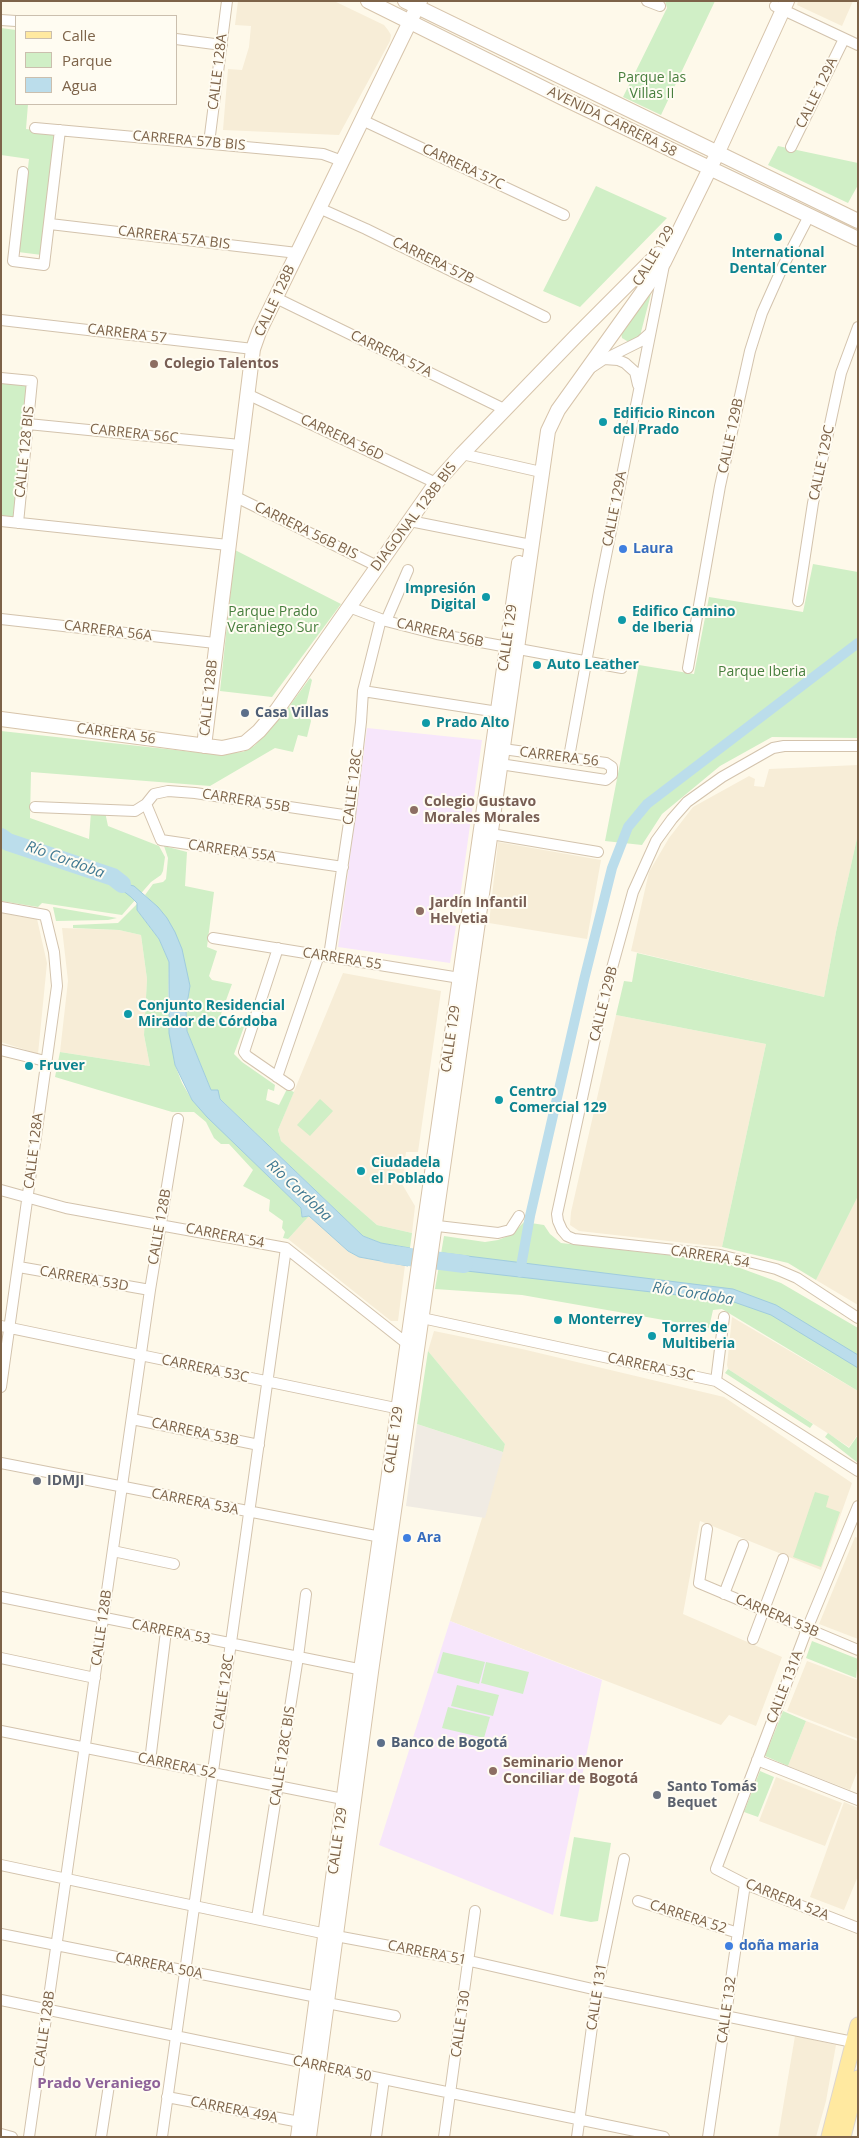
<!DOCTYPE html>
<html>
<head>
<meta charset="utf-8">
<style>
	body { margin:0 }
	#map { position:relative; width:859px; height:2138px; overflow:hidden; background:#fef9ea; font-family:"Open Sans",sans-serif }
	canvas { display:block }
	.frame { position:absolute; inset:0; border:2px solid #7d6349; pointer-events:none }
	.legend { position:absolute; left:15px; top:15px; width:162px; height:90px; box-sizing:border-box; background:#fffcf2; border:1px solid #cbbfae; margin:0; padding:6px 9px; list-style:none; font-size:15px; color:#7d6349 }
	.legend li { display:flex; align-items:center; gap:10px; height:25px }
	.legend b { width:25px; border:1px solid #cbbfae }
</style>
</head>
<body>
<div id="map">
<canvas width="859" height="2138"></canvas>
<div class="frame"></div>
<ul class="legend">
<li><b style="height:6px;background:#ffe9a0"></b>Calle</li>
<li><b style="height:14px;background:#d0efc6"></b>Parque</li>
<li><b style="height:14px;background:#bbddeb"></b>Agua</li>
</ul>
</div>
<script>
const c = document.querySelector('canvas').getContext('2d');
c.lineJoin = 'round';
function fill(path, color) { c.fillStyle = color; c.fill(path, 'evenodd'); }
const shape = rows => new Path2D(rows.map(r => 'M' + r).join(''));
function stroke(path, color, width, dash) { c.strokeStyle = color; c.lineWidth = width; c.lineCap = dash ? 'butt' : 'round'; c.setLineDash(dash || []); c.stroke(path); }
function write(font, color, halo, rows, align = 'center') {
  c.font = font + ' "Open Sans",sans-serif'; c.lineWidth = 4; c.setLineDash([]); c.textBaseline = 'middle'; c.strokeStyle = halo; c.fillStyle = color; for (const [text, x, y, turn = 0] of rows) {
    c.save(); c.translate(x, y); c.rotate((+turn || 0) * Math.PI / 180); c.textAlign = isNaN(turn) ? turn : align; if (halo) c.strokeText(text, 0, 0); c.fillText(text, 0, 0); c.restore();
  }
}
const residential = shape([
	[238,1,334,1,384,25,388,30,391,35,390,41,339,135,223,130,228,69,242,70,249,47,251,26,235,25],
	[798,1,853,1,842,26,797,5],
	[858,765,858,834,836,932,824,997,631,951,649,872,669,838,693,807,749,776,755,779,754,786,764,787,769,769],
	[498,842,601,860,587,939,489,923],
	[1,913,37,919,47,963,38,1054,1,1042],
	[62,928,119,930,141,935,147,979,144,1035,150,1066,60,1052,68,981],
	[343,973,441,991,418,1152,406,1152,402,1184,415,1206,412,1233,377,1225,281,1141,278,1130],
	[616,1015,766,1044,722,1247,579,1231,570,1225,571,1212],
	[858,1196,858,1305,816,1280],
	[309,1216,348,1251,359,1257,405,1265,398,1321,391,1321,288,1239],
	[732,1317,858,1391,858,1434,849,1447,728,1369,727,1365],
	[434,1331,522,1349,724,1397,852,1483,821,1570,700,1521,683,1614,782,1657,756,1726,729,1715,721,1725,450,1621,505,1444,428,1351],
	[855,1537,858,1538,858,1639,819,1624],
	[807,1661,858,1680,858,1739,787,1711],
	[806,1721,858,1741,858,1770,850,1790,788,1766],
	[776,1777,842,1803,825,1846,759,1821],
	[844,1802,858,1808,858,1876,844,1910,810,1897],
	[795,2036,836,2045,826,2101,816,2137,778,2137]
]);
const industrial = shape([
	[417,1424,503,1452,485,1518,406,1506]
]);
const education = shape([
	[367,728,482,740,459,904,437,901,434,922,456,926,450,963,338,947],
	[450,1621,602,1680,553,1915,379,1845]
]);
const green = shape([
	[665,1,715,1,661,115,623,97,667,8],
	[1,28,16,30,16,104,28,104,26,129,57,133,42,255,18,252,29,159,1,155],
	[778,146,858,163,858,185,848,203,768,165],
	[596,186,667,218,580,307,543,291],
	[653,286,640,336,632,343,627,341,622,338,621,333],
	[2,383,28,386,13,517,1,516],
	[235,550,341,604,272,697,220,691],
	[813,564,858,572,858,738,772,737,720,766,662,814,642,845,605,841,639,665,694,674,709,597,803,612],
	[310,678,312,680,304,714,309,715,311,721,307,737,298,735,293,752,275,748,210,786,31,772,30,818,89,839,91,812,105,812,108,826,159,846,165,857,163,871,161,875,151,882,122,915,42,903,38,907,1,901,1,731,194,752,228,753,243,752,254,746,269,731,285,712],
	[858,834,858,1196,816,1280,788,1263,722,1247,766,1044,616,1015,624,981,632,982,637,953,824,997,836,932],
	[164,846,187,852,185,886,214,892,207,947,217,951,209,976,212,980,232,984,221,1014,225,1022,244,1027,234,1054,242,1062,275,1085,274,1091,268,1089,266,1100,279,1105,287,1089,294,1092,278,1130,281,1141,377,1225,412,1233,410,1248,381,1243,363,1236,211,1090,187,1031,186,1010,190,986,167,918,145,895,153,884,163,882,166,879,168,858],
	[137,904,137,910,159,939,169,962,168,1007,175,1065,182,1083,192,1100,301,1208,302,1217,309,1216,288,1239,283,1238,285,1232,282,1228,283,1221,269,1211,270,1200,243,1186,253,1170,229,1144,221,1144,214,1138,206,1122,194,1112,172,1112,55,1077,60,1052,150,1066,144,1035,147,979,141,935,119,930,73,928,73,925,118,923],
	[53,907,117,918,108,920,56,921],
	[320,1099,333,1111,310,1136,297,1125],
	[524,1222,544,1225,550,1234,561,1243,721,1261,781,1283,858,1328,858,1391,722,1309,713,1310,709,1328,522,1295,435,1289,444,1236,485,1242,498,1240,511,1235],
	[428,1351,505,1444,503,1452,417,1424],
	[728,1369,813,1424,810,1428,725,1373],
	[828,1433,849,1448,858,1435,858,1463,825,1437],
	[815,1492,829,1496,826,1507,840,1512,821,1567,793,1557],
	[812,1641,858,1659,856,1678,806,1658],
	[443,1652,485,1662,479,1684,437,1673],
	[486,1662,529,1672,523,1694,481,1683],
	[457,1685,499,1695,493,1716,451,1706],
	[448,1707,490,1717,484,1738,442,1728],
	[783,1711,806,1721,788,1766,765,1756],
	[760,1771,774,1777,758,1817,744,1812],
	[574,1837,611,1843,598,1921,591,1922,560,1916]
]);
const water = shape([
	[99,867,110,875,115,874,129,880,130,885,134,886,158,907,167,918,175,932,182,949,190,986,186,1010,187,1031,211,1090,218,1090,220,1099,363,1236,381,1243,410,1248,408,1266,359,1257,348,1251,309,1216,302,1217,301,1208,207,1117,192,1100,175,1065,169,1033,169,962,159,939,137,910,137,903,131,897,122,890,121,886,114,879,106,881,101,871,97,870,99,867],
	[443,1253,733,1289,776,1305,858,1355,858,1368,771,1315,731,1301,440,1268,443,1253]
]);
const canal = shape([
	[520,1272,530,1216,584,980,612,868,628,827,647,804,858,643]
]);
const river = shape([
	[1,837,8,842,113,877,122,884],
	[386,1254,464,1264]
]);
const street = shape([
	[647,1,660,6],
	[775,6,858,45],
	[1,20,16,21],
	[176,39,222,45],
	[362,120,564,215],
	[35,128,323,154,342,161],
	[209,143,227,1],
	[791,147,844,39],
	[23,172,13,261,44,265,60,130],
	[319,208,366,229,545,317],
	[50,224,297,253],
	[276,298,506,410],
	[1,320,253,349],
	[607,358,641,341,650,333],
	[592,367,604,359,618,360,625,363,635,372,638,385],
	[1,378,32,381,18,523],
	[247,394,436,483],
	[28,424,240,445],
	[462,454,541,472],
	[234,496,377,566],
	[1,521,228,545],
	[410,521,531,545],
	[798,601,813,503,841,373,858,327],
	[349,607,386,621,437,634,622,668],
	[1,619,215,643],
	[386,621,408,570],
	[688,668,720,486,750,351,762,313,783,266,809,216],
	[363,691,498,712],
	[858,746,784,746,773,748,722,777,687,802,672,819,656,841,633,892,604,997,557,1214,558,1221,562,1230,567,1236,574,1239,720,1255,776,1269,797,1278,858,1318],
	[569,757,599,591,664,265],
	[500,764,606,780,612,775,612,767,606,763,503,749],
	[146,804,161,840,343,867],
	[35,807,135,811,146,804,154,794,168,791,195,793,350,816],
	[491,834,598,852],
	[1,907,45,915,54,952,57,986,1,1387],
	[213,938,466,979],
	[278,948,244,1052,247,1056,289,1085],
	[329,956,350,816,361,722,363,691,381,619],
	[1,1050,45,1061],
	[277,1077,319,955],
	[1,1190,66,1208,286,1248,410,1346],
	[429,1225,498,1233,510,1230,519,1216],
	[19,1267,150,1290],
	[422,1318,716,1381,858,1471],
	[1,1326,405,1410],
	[716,1381,724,1317],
	[132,1419,259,1445],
	[1,1463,386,1538],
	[858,1506,807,1629,716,1869,745,1884,858,1928],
	[707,1529,699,1583,858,1650],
	[113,1551,174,1564],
	[724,1594,743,1545],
	[1,1597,368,1671],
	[753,1639,783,1559],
	[1,1658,95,1678],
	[1,1731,348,1800],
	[757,1760,858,1800],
	[150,1761,166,1631],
	[1,1865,336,1936,470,1961,597,1990,853,2042],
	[638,1901,738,1933],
	[257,1918,298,1657,306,1594],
	[1,1934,317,1997],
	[1,2000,664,2137],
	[327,2003,395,2016],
	[167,2097,300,2122],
	[1,2134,12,2137],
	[29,2137,150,1290,178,1119],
	[101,2137,109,2085],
	[162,2137,286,1248],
	[376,2137,384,2079],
	[444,2137,475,1911],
	[577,2137,597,1990,624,1859],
	[708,2137,745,1884]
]);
const secondary = shape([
	[368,1,563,98,858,239],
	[405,1,858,221],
	[1,719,222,748,245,743,259,731,277,710,436,483,462,454,575,337,658,254],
	[204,746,253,349,259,332,420,1],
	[298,2137,361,1670,519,563],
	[309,2137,371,1672,548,431,558,410,664,262,717,154,787,1]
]);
const primary = shape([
	[829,2137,858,2025],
	[843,2137,858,2078]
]);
const markers = [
	[778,237,5,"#0f9aa8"],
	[154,364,5,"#8d6e63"],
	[603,422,5,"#0f9aa8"],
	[623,549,5,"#3f7fe0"],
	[486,597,5,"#0f9aa8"],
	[622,620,5,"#0f9aa8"],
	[537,665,5,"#0f9aa8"],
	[245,713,5,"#5c6f8a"],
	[426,723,5,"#0f9aa8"],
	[414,810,5,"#8d6e63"],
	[420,911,5,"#8d6e63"],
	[128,1014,5,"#0f9aa8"],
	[29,1066,5,"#0f9aa8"],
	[499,1100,5,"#0f9aa8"],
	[361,1171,5,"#0f9aa8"],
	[558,1320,5,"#0f9aa8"],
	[652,1336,5,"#0f9aa8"],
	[37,1481,5,"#6b7280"],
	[407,1538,5,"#3f7fe0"],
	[381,1743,5,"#5c6f8a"],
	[493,1771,5,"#8d6e63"],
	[657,1795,5,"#6b7280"],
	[729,1946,5,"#3f7fe0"]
];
const streetNames = [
	["CALLE 128A",218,72,-83],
	["CALLE 129A",817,93,-64],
	["AVENIDA CARRERA 58",612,122,26],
	["CARRERA 57B BIS",189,141,5],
	["CARRERA 57C",463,167,25],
	["CARRERA 57A BIS",174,238,7],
	["CALLE 129",654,256,-59],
	["CARRERA 57B",433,261,26],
	["CALLE 128B",275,301,-65],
	["CARRERA 57",127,334,7],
	["CARRERA 57A",391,354,26],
	["CARRERA 56C",134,434,6],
	["CALLE 129B",731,436,-78],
	["CARRERA 56D",342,438,25],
	["CALLE 128 BIS",25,452,-84],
	["CALLE 129C",822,463,-78],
	["CALLE 129A",615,509,-79],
	["DIAGONAL 128B BIS",414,517,-53],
	["CARRERA 56B BIS",306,531,26],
	["CARRERA 56A",108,631,7],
	["CARRERA 56B",440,633,13],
	["CALLE 129",508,638,-82],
	["CALLE 128B",209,698,-84],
	["CARRERA 56",116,734,8],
	["CARRERA 56",559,757,7],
	["CALLE 128C",353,787,-83],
	["CARRERA 55B",246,801,9],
	["CARRERA 55A",232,851,8],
	["CARRERA 55",342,959,9],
	["CALLE 129B",604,1004,-76],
	["CALLE 129",451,1039,-82],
	["CALLE 128A",34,1151,-83],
	["CALLE 128B",160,1227,-80],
	["CARRERA 54",225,1236,11],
	["CARRERA 54",710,1257,9],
	["CARRERA 53D",84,1279,10],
	["CARRERA 53C",651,1367,12],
	["CARRERA 53C",205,1369,12],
	["CARRERA 53B",195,1432,12],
	["CALLE 129",394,1440,-82],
	["CARRERA 53A",195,1502,11],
	["CARRERA 53B",777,1616,23],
	["CALLE 128B",102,1628,-82],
	["CARRERA 53",171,1632,11],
	["CALLE 131A",785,1687,-69],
	["CALLE 128C",224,1692,-82],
	["CALLE 128C BIS",283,1756,-81],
	["CARRERA 52",177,1766,12],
	["CALLE 129",338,1841,-82],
	["CARRERA 52A",787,1900,22],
	["CARRERA 52",688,1917,18],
	["CARRERA 51",427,1953,11],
	["CARRERA 50A",159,1966,11],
	["CALLE 131",597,1997,-81],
	["CALLE 132",727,2010,-82],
	["CALLE 130",461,2024,-82],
	["CALLE 128B",45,2029,-82],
	["CARRERA 50",332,2069,12],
	["CARRERA 49A",234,2110,11]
];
const parkNames = [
	["Parque las",652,78],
	["Villas II",652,94],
	["Parque Prado",273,612],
	["Veraniego Sur",273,628],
	["Parque Iberia",762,672]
];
const cultureNames = [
	["International",778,253,"center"],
	["Dental Center",778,269,"center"],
	["Edificio Rincon",613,414],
	["del Prado",613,430],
	["Impresión",476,589,"right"],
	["Digital",476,605,"right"],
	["Edifico Camino",632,612],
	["de Iberia",632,628],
	["Auto Leather",547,665],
	["Prado Alto",436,723],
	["Conjunto Residencial",138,1006],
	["Mirador de Córdoba",138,1022],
	["Fruver",39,1066],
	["Centro",509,1092],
	["Comercial 129",509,1108],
	["Ciudadela",371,1163],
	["el Poblado",371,1179],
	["Monterrey",568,1320],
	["Torres de",662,1328],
	["Multiberia",662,1344]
];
const educationNames = [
	["Colegio Talentos",164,364],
	["Colegio Gustavo",424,802],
	["Morales Morales",424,818],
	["Jardín Infantil",430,903],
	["Helvetia",430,919],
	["Seminario Menor",503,1763],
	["Conciliar de Bogotá",503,1779]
];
const shopNames = [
	["Laura",633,549],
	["Ara",417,1538],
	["doña maria",739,1946]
];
const serviceNames = [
	["Casa Villas",255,713],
	["Banco de Bogotá",391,1743]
];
const worshipNames = [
	["IDMJI",47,1481],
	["Santo Tomás",667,1787],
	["Bequet",667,1803]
];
const waterNames = [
	["Río Cordoba",65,860,20],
	["Río Cordoba",299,1191,43],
	["Río Cordoba",693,1294,9]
];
const neighbourhoodNames = [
	["Prado Veraniego",99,2084]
];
fill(residential, '#f7edd7');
fill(industrial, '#f0ebe3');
fill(education, '#f7e6fb');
fill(green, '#d0efc6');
fill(water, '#bbddeb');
stroke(water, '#a0ccde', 1);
stroke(canal, '#bbddeb', 10);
stroke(river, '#bbddeb', 18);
stroke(street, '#d3c3ad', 12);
stroke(secondary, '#d7c4ab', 16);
stroke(primary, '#ddd6d0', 17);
stroke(street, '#fff', 10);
stroke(secondary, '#fff', 14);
stroke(primary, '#ffe9a0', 15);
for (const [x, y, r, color] of markers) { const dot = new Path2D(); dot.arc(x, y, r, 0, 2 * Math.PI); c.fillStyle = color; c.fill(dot); stroke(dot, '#fffcf2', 2); }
write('14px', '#7d6349', '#fffcf2', streetNames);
write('14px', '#477e3d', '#fffcf2', parkNames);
write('bold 14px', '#0d838f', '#fffcf2', cultureNames, 'left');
write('bold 14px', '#785e54', '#fffcf2', educationNames, 'left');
write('bold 14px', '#366cbe', '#fffcf2', shopNames, 'left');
write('bold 14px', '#4e5e75', '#fffcf2', serviceNames, 'left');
write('bold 14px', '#5b616d', '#fffcf2', worshipNames, 'left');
write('italic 15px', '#407992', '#fffcf2', waterNames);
write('bold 15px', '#8e6299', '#fffcf2', neighbourhoodNames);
</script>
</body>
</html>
